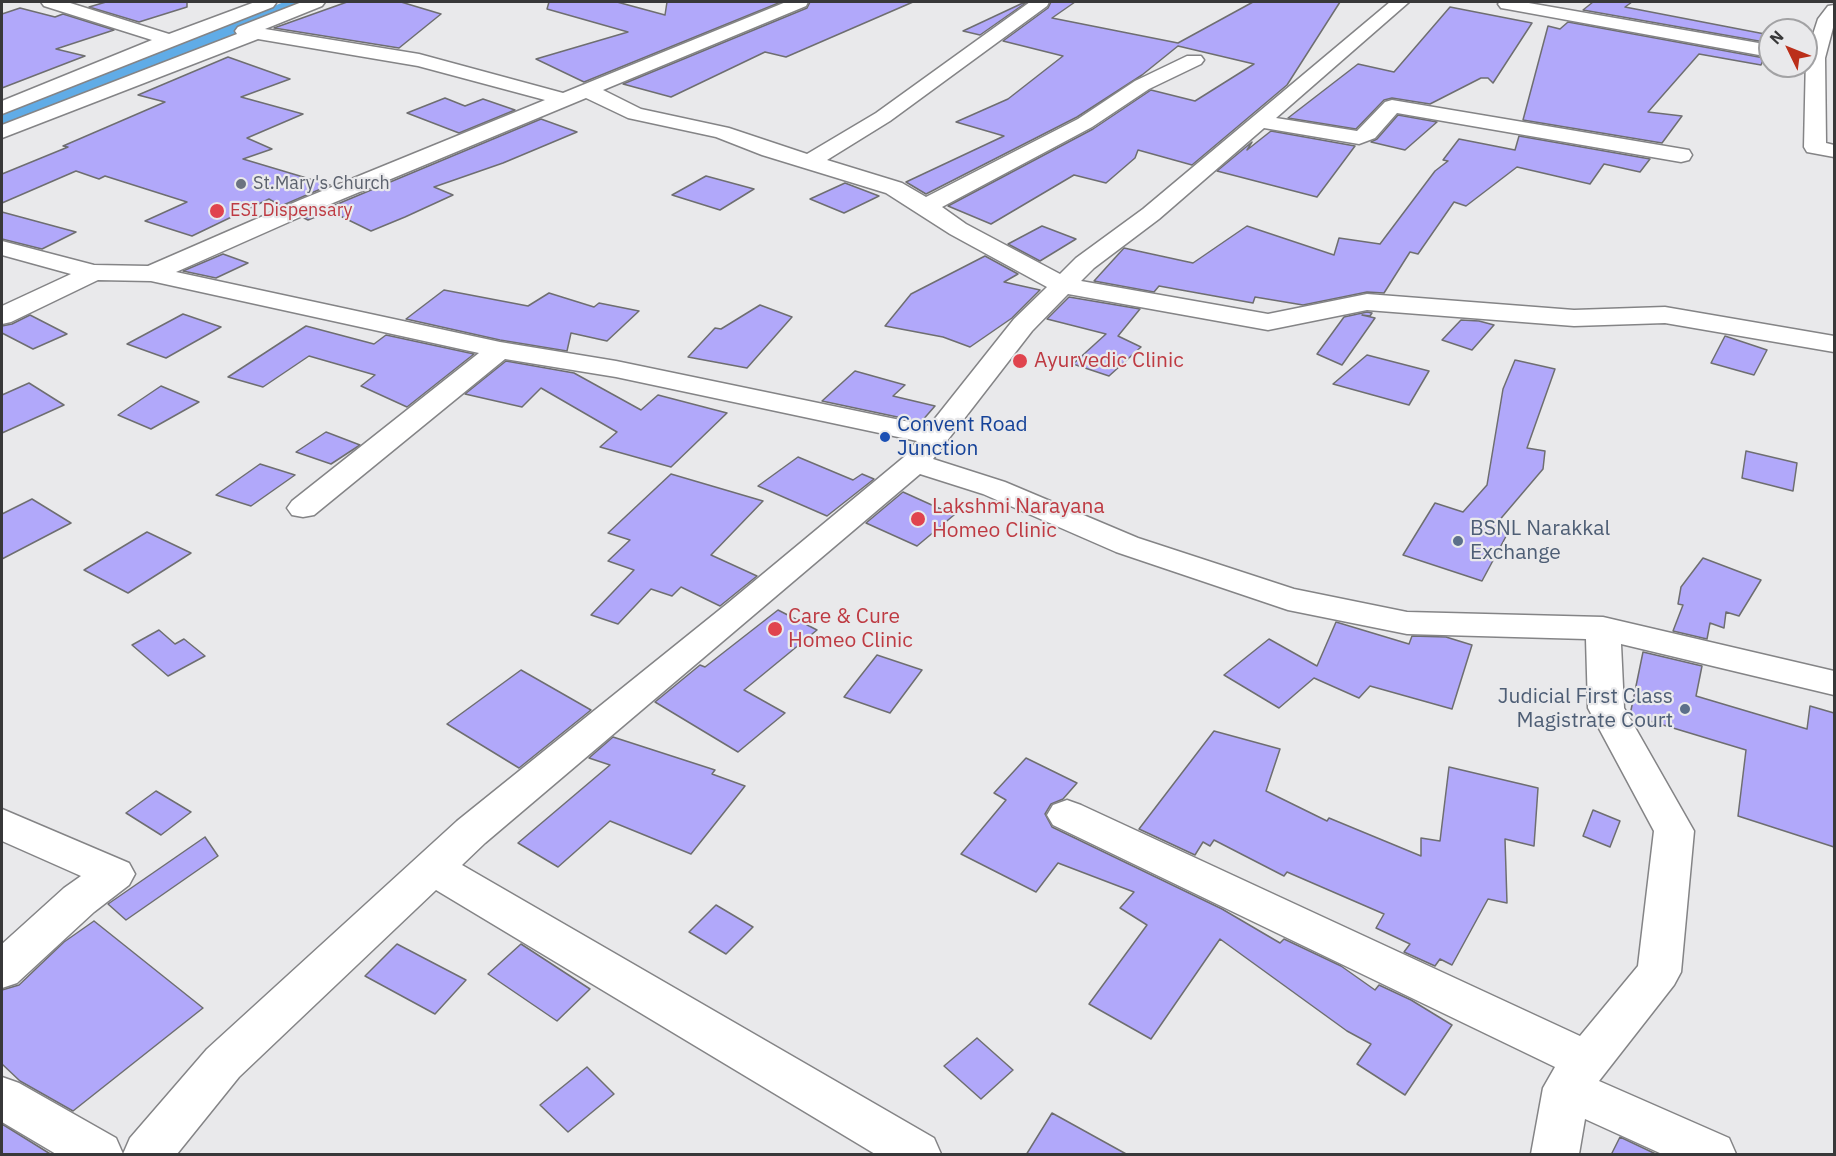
<!DOCTYPE html>
<html>
<head>
<meta charset="utf-8">
<style>
	body { margin:0 }
	#map { position:relative; width:1836px; height:1156px; overflow:hidden; background:#e9e9eb; font-family:"IBM Plex Sans",sans-serif }
	canvas { display:block }
	.frame { position:absolute; inset:0; border:3px solid #383839; pointer-events:none }
	.north { position:absolute; left:1758px; top:18px; width:60px; height:60px; box-sizing:border-box; background:#e9e9eb; border:2px solid #a2a2a4; border-radius:50%; rotate:313deg; font-size:16px; font-weight:700; line-height:24px; text-align:center; color:#383839 }
	.north::after { content:''; display:block; margin:auto; width:21px; height:27px; background:#bb2f1a; clip-path:polygon(50% 0,100% 100%,50% 72%,0 100%) }
</style>
</head>
<body>
<div id="map">
<canvas width="1836" height="1156"></canvas>
<div class="frame"></div>
<div class="north">N</div>
</div>
<script>
const c = document.querySelector('canvas').getContext('2d');
c.lineJoin = 'round';
function fill(path, color) { c.fillStyle = color; c.fill(path, 'evenodd'); }
const shape = rows => new Path2D(rows.map(r => 'M' + r).join(''));
function stroke(path, color, width, dash) { c.strokeStyle = color; c.lineWidth = width; c.lineCap = dash ? 'butt' : 'round'; c.setLineDash(dash || []); c.stroke(path); }
function write(font, color, halo, rows, align = 'center') {
  c.font = font + ' "IBM Plex Sans",sans-serif'; c.lineWidth = 4.5; c.setLineDash([]); c.textBaseline = 'middle'; c.strokeStyle = halo; c.fillStyle = color; for (const [text, x, y, turn = 0] of rows) {
    c.save(); c.translate(x, y); c.rotate((+turn || 0) * Math.PI / 180); c.textAlign = isNaN(turn) ? turn : align; if (halo) c.strokeText(text, 0, 0); c.fillText(text, 0, 0); c.restore();
  }
}
const water = shape([
	[284,2,312,2,2,129,2,114]
]);
const building = shape([
	[106,2,187,2,187,7,139,22,89,7,106,2],
	[347,2,401,2,441,14,399,48,274,28,347,2],
	[549,2,617,2,665,15,667,2,781,2,584,82,536,59,628,32,547,9,549,2],
	[810,2,913,2,786,57,765,52,671,97,623,84,807,8,810,2],
	[1025,2,1027,2,980,35,963,31,1025,2],
	[1051,2,1075,2,1052,18,1178,43,1253,2,1340,2,1287,85,1192,165,1138,150,1135,158,1106,183,1074,175,991,224,948,206,1093,129,1151,90,1195,101,1254,64,1178,46,1142,75,1077,117,926,194,906,182,1004,136,956,122,1008,99,1063,56,1003,41,1048,8,1051,2],
	[1593,2,1632,2,1625,7,1770,35,1770,43,1583,10,1593,2],
	[1450,7,1532,23,1493,83,1488,78,1481,78,1430,104,1392,98,1384,100,1356,129,1288,118,1358,64,1394,72,1450,7],
	[20,8,55,17,63,14,114,30,56,49,85,56,2,88,2,14,20,8],
	[1568,22,1764,58,1761,65,1699,54,1648,112,1682,116,1662,143,1523,120,1548,26,1560,29,1568,22],
	[228,57,290,79,241,97,303,114,247,138,272,149,243,159,330,185,281,206,269,199,192,236,145,221,187,202,105,176,99,179,76,171,2,203,2,174,68,147,63,146,165,102,138,95,228,57],
	[445,98,465,106,483,99,515,110,459,133,407,113,445,98],
	[1398,115,1437,122,1405,150,1371,142,1377,139,1398,115],
	[541,119,577,132,503,163,434,187,453,195,405,217,371,231,330,211,308,220,304,218,541,119],
	[1271,131,1355,146,1317,197,1217,171,1252,142,1247,150,1271,131],
	[1519,136,1650,159,1640,172,1604,164,1590,184,1517,167,1466,206,1454,202,1418,254,1410,252,1384,293,1367,292,1303,305,1255,297,1253,303,1159,286,1154,292,1094,281,1124,248,1193,263,1247,226,1334,255,1339,238,1380,244,1435,171,1448,161,1443,160,1459,139,1515,150,1519,136],
	[706,176,754,189,720,210,672,195,706,176],
	[845,183,879,196,844,213,810,199,845,183],
	[2,212,76,232,42,249,2,239,2,212],
	[1042,226,1076,239,1040,261,1008,244,1042,226],
	[223,254,248,263,216,278,183,271,223,254],
	[985,256,1018,274,1004,282,1040,290,1012,318,970,347,943,337,885,326,911,294,985,256],
	[444,290,528,306,549,293,594,307,599,303,639,311,607,341,571,333,567,351,500,340,406,319,444,290],
	[1069,297,1140,309,1118,336,1141,347,1109,376,1073,364,1106,334,1047,319,1069,297],
	[760,305,792,317,747,368,688,357,715,328,721,329,760,305],
	[1367,312,1372,313,1370,316,1362,315,1375,318,1342,365,1317,354,1344,317,1367,312],
	[183,314,221,327,166,358,127,344,183,314],
	[30,315,67,334,33,349,2,333,2,326,12,324,30,315],
	[1461,320,1479,321,1494,325,1472,350,1442,340,1461,320],
	[306,326,374,344,386,335,474,354,407,407,361,386,375,375,309,356,263,387,228,377,306,326],
	[1725,336,1767,350,1754,375,1711,363,1725,336],
	[1367,355,1429,371,1409,405,1333,384,1367,355],
	[1515,360,1555,369,1527,448,1545,451,1543,469,1497,523,1511,527,1482,581,1403,555,1435,503,1463,512,1487,485,1503,389,1515,360],
	[506,361,574,373,641,410,658,395,727,413,671,467,600,447,617,432,541,388,522,407,465,394,506,361],
	[855,371,905,385,893,396,935,406,921,422,822,401,855,371],
	[29,383,64,405,2,433,2,395,29,383],
	[161,386,199,402,151,429,118,415,161,386],
	[326,432,360,445,331,464,296,452,326,432],
	[1746,451,1797,463,1793,491,1742,478,1746,451],
	[798,457,853,480,862,474,874,479,827,516,758,486,798,457],
	[260,464,295,475,251,506,216,495,260,464],
	[671,474,763,501,711,555,757,576,720,606,681,587,672,596,651,589,618,624,591,615,634,570,608,561,630,540,608,533,671,474],
	[903,492,954,515,917,546,866,523,903,492],
	[32,499,71,523,2,559,2,514,32,499],
	[147,532,191,553,128,593,84,570,147,532],
	[1703,558,1761,580,1739,616,1726,612,1724,628,1710,623,1707,639,1673,631,1683,605,1678,604,1681,587,1703,558],
	[778,610,817,630,744,690,785,713,738,752,655,702,700,665,705,667,778,610],
	[1336,622,1409,644,1412,636,1446,637,1472,645,1452,709,1370,686,1359,698,1314,678,1279,708,1224,675,1269,639,1317,666,1336,622],
	[159,630,175,644,184,639,205,656,168,676,132,645,159,630],
	[1643,652,1702,666,1696,696,1807,729,1810,706,1834,713,1834,847,1738,816,1746,750,1630,715,1643,652],
	[877,655,922,670,890,713,844,697,877,655],
	[521,670,591,710,519,768,447,724,521,670],
	[1214,731,1280,749,1266,791,1327,821,1329,818,1421,856,1421,838,1440,841,1449,767,1538,788,1534,846,1505,839,1507,903,1488,899,1452,965,1440,959,1435,966,1404,952,1410,944,1376,928,1384,914,1287,872,1284,876,1214,840,1210,846,1203,842,1195,855,1139,829,1214,731],
	[613,737,715,770,712,774,745,786,691,854,610,821,558,867,518,843,610,765,589,758,613,737],
	[1026,758,1077,783,1063,799,1051,804,1045,814,1052,827,1222,909,1280,943,1284,939,1341,966,1375,990,1379,985,1411,1000,1452,1025,1405,1095,1357,1064,1371,1044,1347,1031,1220,939,1151,1039,1089,1004,1147,925,1120,908,1134,892,1058,863,1036,892,961,854,1006,800,994,793,1026,758],
	[156,791,191,812,161,835,126,813,156,791],
	[1593,810,1620,821,1610,847,1583,836,1593,810],
	[205,837,218,856,126,920,108,904,205,837],
	[716,905,753,927,726,954,689,932,716,905],
	[94,921,203,1008,73,1111,20,1081,2,1064,2,990,19,985,64,942,94,921],
	[397,944,466,980,435,1014,365,976,397,944],
	[521,944,590,989,557,1021,488,974,521,944],
	[977,1038,1013,1070,981,1099,944,1066,977,1038],
	[587,1067,614,1094,568,1132,540,1105,587,1067],
	[1052,1113,1128,1155,1026,1155,1052,1113],
	[2,1124,52,1155,2,1155,2,1124],
	[1620,1137,1658,1155,1611,1155,1620,1137]
]);
const minor = shape([
	[41,2,67,2,169,34,255,2,276,3,273,7,2,114,2,101,152,40,44,6,41,2],
	[302,2,325,2,322,6,265,29,419,54,563,93,786,2,808,2,806,6,603,90,641,109,729,128,807,154,876,113,1030,2,1049,2,1047,6,890,121,827,160,902,183,926,197,1078,119,1135,81,1187,56,1201,56,1204,60,1201,64,1149,89,1092,127,942,207,966,224,1060,274,1076,258,1143,209,1390,2,1409,2,1276,118,1357,131,1385,102,1392,100,1689,150,1692,155,1689,160,1681,162,1397,113,1375,138,1359,144,1264,128,1159,219,1094,268,1081,281,1268,314,1367,294,1574,310,1665,307,1834,336,1834,352,1665,323,1574,326,1367,310,1268,330,1068,294,1032,331,933,459,1005,482,1138,538,1294,589,1407,612,1603,617,1834,671,1834,695,1621,644,1624,708,1694,831,1681,972,1674,985,1599,1081,1729,1138,1736,1154,1662,1154,1585,1119,1579,1154,1531,1154,1543,1088,1555,1067,1053,825,1047,815,1053,805,1067,800,1081,805,1580,1036,1638,966,1654,831,1588,708,1586,639,1407,634,1288,610,1116,552,983,494,920,474,485,843,462,865,934,1138,941,1154,875,1154,436,890,239,1077,177,1154,56,1154,2,1122,2,1077,19,1083,116,1138,123,1154,130,1138,207,1049,457,821,728,603,904,457,917,441,616,377,505,359,314,515,303,517,292,515,287,508,292,501,479,353,151,281,98,280,11,322,2,324,2,306,71,274,2,255,2,241,94,265,148,266,300,200,545,100,418,66,258,39,2,138,2,125,237,34,235,31,238,27,302,2],
	[586,98,628,118,716,137,762,155,886,193,950,234,1047,287,1014,319,929,426,616,361,500,342,176,272,316,210,586,98],
	[1500,2,1523,2,1770,45,1770,57,1507,9,1501,8,1498,4,1500,2],
	[1834,5,1834,24,1825,58,1826,143,1834,145,1834,157,1807,152,1804,147,1806,56,1818,19,1828,6,1834,5],
	[2,809,129,863,135,874,129,885,94,912,17,983,2,988,2,944,64,888,81,876,2,841,2,809]
]);
const markers = [
	[241,184,6,"#6b7280"],
	[217,211,8,"#e0444e"],
	[1020,361,8,"#e0444e"],
	[885,437,6,"#1a4fb4"],
	[918,519,8,"#e0444e"],
	[1458,541,6,"#5c6f8a"],
	[775,629,8,"#e0444e"],
	[1685,709,6,"#5c6f8a"]
];
const farWorshipnames = [
	["St.Mary's Church",253,184]
];
const farHealthnames = [
	["ESI Dispensary",230,211]
];
const healthNames = [
	["Ayurvedic Clinic",1034,361],
	["Lakshmi Narayana",932,507],
	["Homeo Clinic",932,531],
	["Care & Cure",788,617],
	["Homeo Clinic",788,641]
];
const transitNames = [
	["Convent Road",897,425],
	["Junction",897,449]
];
const serviceNames = [
	["BSNL Narakkal",1470,529],
	["Exchange",1470,553],
	["Judicial First Class",1673,697,"right"],
	["Magistrate Court",1673,721,"right"]
];
fill(water, '#60ace7');
fill(building, '#b1a8fa');
stroke(building, '#6e6e70', 1.5);
stroke(minor, '#848486', 3);
fill(minor, '#fff');
for (const [x, y, r, color] of markers) { const dot = new Path2D(); dot.arc(x, y, r, 0, 2 * Math.PI); c.fillStyle = color; c.fill(dot); stroke(dot, '#e9e9eb', 2); }
write('18px', '#5b616d', '#e9e9eb', farWorshipnames, 'left');
write('18px', '#be3a42', '#e9e9eb', farHealthnames, 'left');
write('21px', '#be3a42', '#e9e9eb', healthNames, 'left');
write('21px', '#164399', '#e9e9eb', transitNames, 'left');
write('21px', '#4e5e75', '#e9e9eb', serviceNames, 'left');
</script>
</body>
</html>
